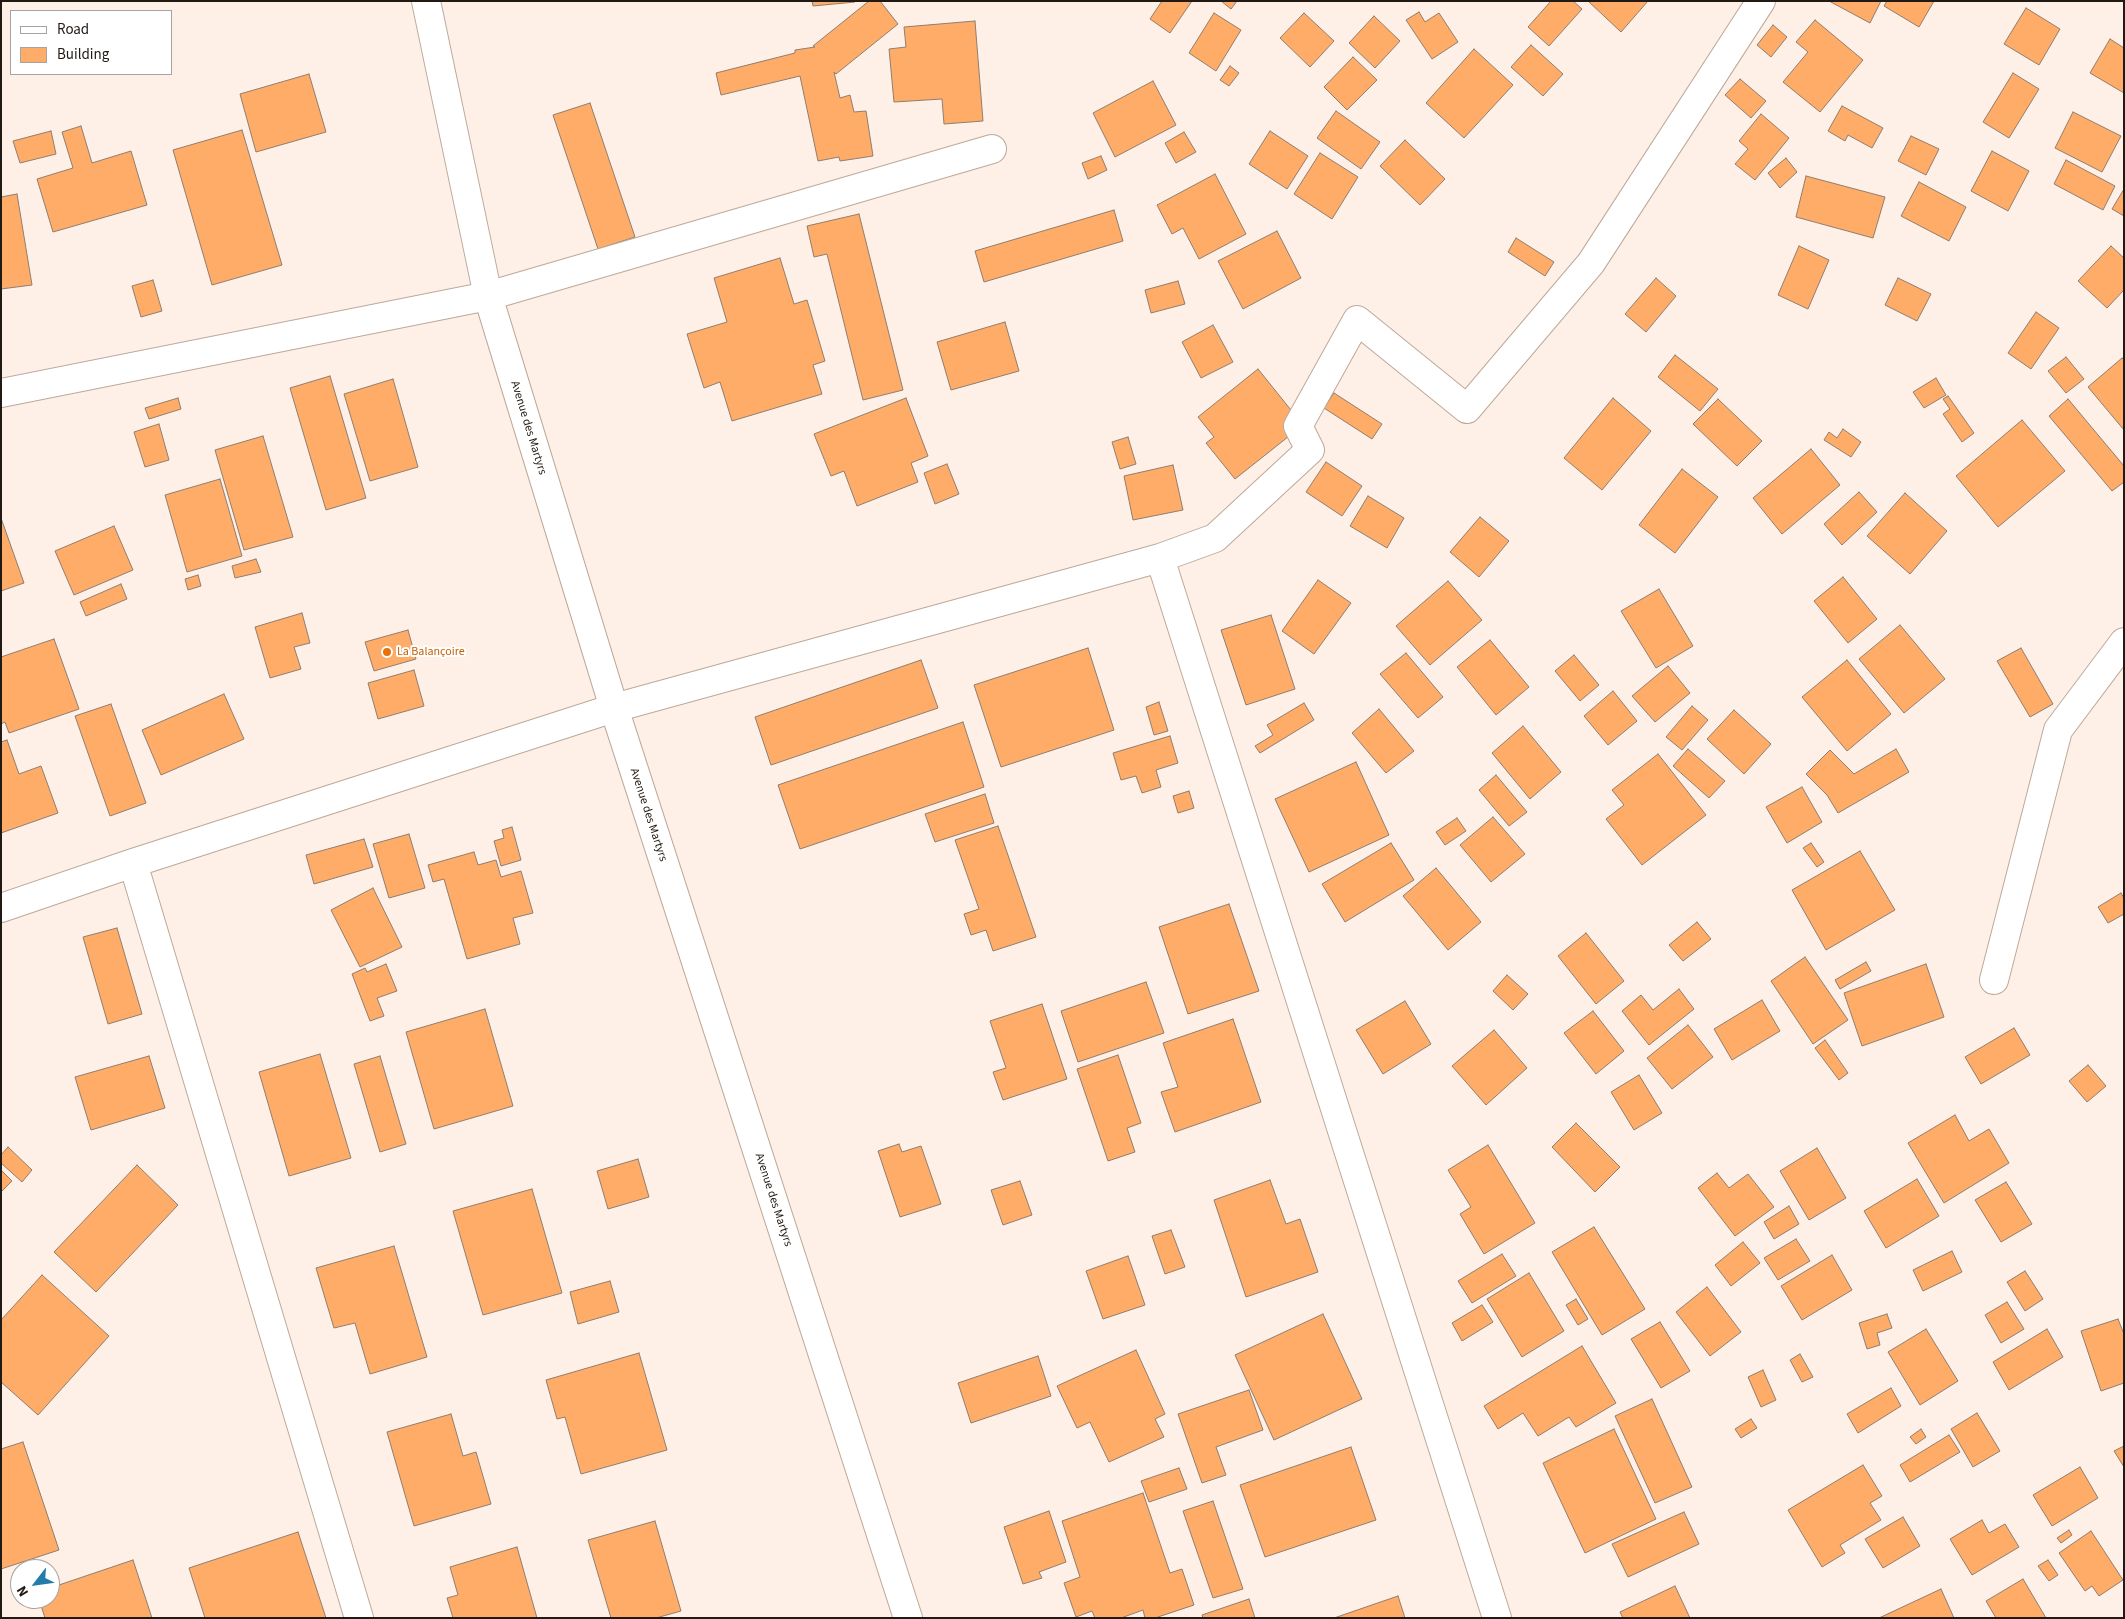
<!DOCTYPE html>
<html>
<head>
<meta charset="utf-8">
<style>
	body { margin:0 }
	#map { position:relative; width:2125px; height:1619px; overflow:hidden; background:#fef0e7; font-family:"Source Sans 3",sans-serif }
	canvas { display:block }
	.frame { position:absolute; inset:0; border:2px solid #211913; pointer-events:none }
	.legend { position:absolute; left:10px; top:10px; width:162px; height:65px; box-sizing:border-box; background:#fff; border:1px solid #a6a3a1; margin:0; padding:6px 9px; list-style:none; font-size:15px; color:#211913 }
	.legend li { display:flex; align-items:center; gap:10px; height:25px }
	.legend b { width:25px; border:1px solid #a6a3a1 }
	.north { position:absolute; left:10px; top:1559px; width:50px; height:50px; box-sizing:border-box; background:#fff; border:1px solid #a6a3a1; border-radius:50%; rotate:240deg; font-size:14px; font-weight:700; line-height:20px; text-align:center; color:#211913 }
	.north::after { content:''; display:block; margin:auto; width:18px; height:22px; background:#237dab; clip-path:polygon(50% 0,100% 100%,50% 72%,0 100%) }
</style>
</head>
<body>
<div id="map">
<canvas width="2125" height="1619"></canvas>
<div class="frame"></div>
<ul class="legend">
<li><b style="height:6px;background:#fff"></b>Road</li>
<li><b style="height:14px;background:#feac67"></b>Building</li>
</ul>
<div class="north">N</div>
</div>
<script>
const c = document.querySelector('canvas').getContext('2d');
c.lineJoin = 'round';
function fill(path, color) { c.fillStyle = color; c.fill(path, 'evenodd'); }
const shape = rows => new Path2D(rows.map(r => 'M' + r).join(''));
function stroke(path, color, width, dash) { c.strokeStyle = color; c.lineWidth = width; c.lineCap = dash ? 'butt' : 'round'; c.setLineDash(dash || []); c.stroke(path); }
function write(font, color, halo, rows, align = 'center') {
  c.font = font + ' "Source Sans 3",sans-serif'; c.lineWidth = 4; c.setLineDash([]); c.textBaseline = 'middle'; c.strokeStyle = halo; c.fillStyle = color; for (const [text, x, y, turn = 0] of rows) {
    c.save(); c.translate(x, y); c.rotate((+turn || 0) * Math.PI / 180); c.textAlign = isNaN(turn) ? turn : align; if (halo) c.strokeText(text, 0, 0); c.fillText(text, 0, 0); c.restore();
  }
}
const building = shape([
	[812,1,855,1,855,2,813,6,812,1],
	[869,1,880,1,898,24,836,74,834,72,840,98,850,95,854,112,866,111,873,156,840,161,839,157,818,161,800,76,721,95,716,73,795,53,795,50,815,47,813,46,869,1],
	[1162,1,1192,1,1170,33,1150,19,1162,1],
	[1221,1,1237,1,1231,9,1221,1],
	[1551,1,1573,1,1582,9,1549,46,1528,27,1551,1],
	[1588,1,1648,1,1621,32,1588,1],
	[1829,1,1881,1,1870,23,1829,1],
	[1887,1,1934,1,1919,27,1884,6,1887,1],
	[2026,8,2060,29,2039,65,2004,44,2026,8],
	[1419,12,1425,22,1439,13,1458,42,1432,59,1406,20,1419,12],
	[1214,13,1241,30,1216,71,1189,53,1214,13],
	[1304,13,1334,41,1310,67,1280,38,1304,13],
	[1374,16,1400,41,1375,68,1349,43,1374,16],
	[1815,20,1863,60,1820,112,1783,82,1808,52,1796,42,1815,20],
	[975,21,983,121,944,124,942,99,894,102,889,49,906,47,904,27,975,21],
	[1773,25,1787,37,1771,57,1757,45,1773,25],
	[2110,39,2124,48,2124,93,2090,73,2110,39],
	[1531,45,1563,74,1543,96,1511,67,1531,45],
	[1474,49,1513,85,1464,138,1426,103,1474,49],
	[1353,57,1377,80,1347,110,1324,87,1353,57],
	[1230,66,1239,73,1229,86,1220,80,1230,66],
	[2013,73,2039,89,2009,138,1983,122,2013,73],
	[309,74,326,132,256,152,240,94,309,74],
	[1740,79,1766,101,1751,118,1725,95,1740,79],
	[1153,81,1176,125,1115,157,1093,113,1153,81],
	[590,103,635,237,598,249,553,115,590,103],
	[1842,106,1883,128,1872,148,1848,135,1845,141,1828,131,1842,106],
	[1336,111,1380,142,1361,169,1317,138,1336,111],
	[2073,112,2121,136,2102,172,2055,148,2073,112],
	[1761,114,1789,138,1755,180,1735,164,1748,149,1739,141,1761,114],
	[81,126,92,163,131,151,147,205,53,232,37,179,73,168,62,132,81,126],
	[242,130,282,265,212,285,173,150,242,130],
	[51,131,56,154,20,163,13,141,51,131],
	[1270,131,1308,156,1287,189,1249,164,1270,131],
	[1184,132,1196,152,1176,163,1165,143,1184,132],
	[1911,136,1939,149,1926,175,1898,161,1911,136],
	[1405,140,1445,179,1420,205,1380,166,1405,140],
	[1992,151,2029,171,2008,211,1971,191,1992,151],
	[1320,153,1358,177,1332,219,1294,194,1320,153],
	[1101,156,1107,170,1088,179,1082,163,1101,156],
	[1786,158,1797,172,1780,188,1768,173,1786,158],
	[2066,160,2115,186,2103,210,2054,184,2066,160],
	[1215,174,1246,234,1199,259,1183,228,1172,234,1157,205,1215,174],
	[1806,176,1885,197,1873,238,1796,217,1806,176],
	[1919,182,1966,207,1949,241,1901,216,1919,182],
	[2124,189,2124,216,2112,209,2124,189],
	[17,194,32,285,1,289,1,197,17,194],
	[1114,210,1123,241,984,282,975,251,1114,210],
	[859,214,903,390,863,400,827,254,814,257,807,226,859,214],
	[1277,231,1301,278,1243,309,1218,261,1277,231],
	[1516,238,1554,262,1545,276,1508,252,1516,238],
	[1799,246,1829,260,1808,309,1778,295,1799,246],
	[2111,246,2124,258,2124,290,2107,308,2078,281,2111,246],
	[780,258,794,304,807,300,825,361,813,365,822,394,732,421,720,382,704,388,687,334,727,322,714,278,780,258],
	[1656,278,1676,296,1646,332,1625,314,1656,278],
	[1898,278,1931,294,1917,321,1885,305,1898,278],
	[153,280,162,311,141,317,132,286,153,280],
	[1178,281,1185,304,1151,313,1145,290,1178,281],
	[2036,312,2059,328,2031,369,2008,353,2036,312],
	[1005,322,1019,371,951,390,937,342,1005,322],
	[1213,325,1233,362,1201,378,1182,342,1213,325],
	[1675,355,1718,389,1700,411,1658,377,1675,355],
	[2066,357,2084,379,2066,393,2048,371,2066,357],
	[2122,358,2124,360,2124,430,2088,387,2122,358],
	[1258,369,1303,425,1235,479,1206,443,1214,437,1198,417,1258,369],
	[330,376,366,498,326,510,290,388,330,376],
	[1936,378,1946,395,1924,408,1913,392,1936,378],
	[393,379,418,467,370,481,344,394,393,379],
	[1334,393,1382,424,1372,439,1324,408,1334,393],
	[1948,396,1974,433,1962,442,1943,414,1950,409,1943,399,1948,396],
	[178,398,181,409,149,419,145,408,178,398],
	[906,398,928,456,911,463,918,482,857,506,844,471,831,476,814,434,906,398],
	[1613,398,1651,431,1602,490,1564,458,1613,398],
	[1718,399,1762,441,1737,466,1693,424,1718,399],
	[2068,399,2124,466,2124,482,2112,491,2049,416,2068,399],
	[2022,420,2065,471,1998,527,1956,476,2022,420],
	[159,424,169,460,145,467,134,432,159,424],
	[1843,429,1861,442,1851,457,1824,440,1829,432,1837,438,1843,429],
	[263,436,293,537,244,550,215,450,263,436],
	[1128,437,1136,464,1120,469,1112,442,1128,437],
	[1811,449,1840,485,1782,534,1753,498,1811,449],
	[1326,462,1362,486,1342,516,1306,492,1326,462],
	[947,464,959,494,935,504,924,473,947,464],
	[1173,465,1183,510,1133,520,1124,476,1173,465],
	[1682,469,1718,497,1675,553,1639,525,1682,469],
	[220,479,242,556,187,572,165,495,220,479],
	[1859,492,1877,512,1842,545,1824,524,1859,492],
	[1905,493,1947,531,1910,574,1867,536,1905,493],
	[1368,496,1404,518,1387,548,1350,526,1368,496],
	[1480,517,1509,541,1479,577,1450,552,1480,517],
	[1,518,24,583,1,591,1,518],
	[114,526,133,570,74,595,55,551,114,526],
	[256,559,261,572,235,578,232,566,256,559],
	[198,575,201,586,188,590,185,579,198,575],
	[1843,577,1877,619,1848,643,1814,601,1843,577],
	[1318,580,1351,603,1314,654,1282,631,1318,580],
	[1448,581,1482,620,1430,665,1396,626,1448,581],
	[121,584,127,599,86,616,80,602,121,584],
	[1659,589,1693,646,1656,668,1621,611,1659,589],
	[302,613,310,643,294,647,301,669,270,678,255,627,302,613],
	[1271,615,1295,689,1246,705,1221,630,1271,615],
	[1900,625,1945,679,1904,713,1859,659,1900,625],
	[408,630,416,659,374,671,365,642,408,630],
	[54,639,79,709,9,733,5,722,1,724,1,657,54,639],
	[1490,640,1529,687,1496,715,1457,667,1490,640],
	[1088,648,1114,730,1001,767,974,685,1088,648],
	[2021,648,2053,704,2030,717,1997,661,2021,648],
	[1406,653,1443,697,1418,718,1380,674,1406,653],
	[1574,655,1599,685,1580,701,1555,671,1574,655],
	[921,660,938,708,771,765,755,717,921,660],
	[1847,660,1891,714,1847,751,1802,697,1847,660],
	[1668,666,1690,693,1655,722,1632,696,1668,666],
	[414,670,424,706,378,719,368,683,414,670],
	[1613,691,1637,721,1608,745,1584,716,1613,691],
	[224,694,244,739,161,775,142,730,224,694],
	[1159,702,1168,731,1154,735,1146,707,1159,702],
	[1304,703,1314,720,1260,753,1255,746,1273,735,1267,725,1304,703],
	[111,704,146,803,110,816,75,716,111,704],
	[1692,706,1708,720,1682,750,1666,737,1692,706],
	[1379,709,1414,751,1386,773,1352,733,1379,709],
	[1734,710,1771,744,1744,774,1707,739,1734,710],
	[963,722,984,787,800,849,778,785,963,722],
	[1523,726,1561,772,1530,799,1492,753,1523,726],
	[1170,736,1178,763,1156,770,1161,787,1142,793,1136,776,1121,780,1113,753,1170,736],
	[7,740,19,774,41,766,58,813,1,833,1,742,7,740],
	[1688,749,1725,781,1709,798,1673,766,1688,749],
	[1896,749,1909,772,1838,813,1827,795,1806,774,1830,750,1854,774,1896,749],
	[1658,754,1706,815,1642,865,1606,819,1624,805,1612,790,1658,754],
	[1356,762,1389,835,1309,872,1275,799,1356,762],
	[1496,775,1527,812,1509,826,1479,790,1496,775],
	[1802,787,1822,822,1787,843,1766,807,1802,787],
	[1189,791,1194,808,1178,813,1173,796,1189,791],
	[985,794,994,823,935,842,925,814,985,794],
	[1493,817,1525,854,1491,882,1460,845,1493,817],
	[1457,818,1466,831,1445,845,1436,832,1457,818],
	[998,826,1036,937,993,951,986,930,971,935,964,914,979,909,955,840,998,826],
	[512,827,521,860,501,866,494,841,504,838,502,830,512,827],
	[409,834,425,888,389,898,373,844,409,834],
	[364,839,373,867,314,884,306,855,364,839],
	[1391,843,1414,880,1345,922,1322,884,1391,843],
	[1811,843,1824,862,1817,867,1803,848,1811,843],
	[1860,851,1895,910,1826,950,1792,890,1860,851],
	[474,852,478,865,496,860,501,877,521,871,533,913,513,918,520,944,467,959,444,879,433,882,428,865,474,852],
	[1436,868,1481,922,1448,950,1403,896,1436,868],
	[373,888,402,947,360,967,331,910,373,888],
	[2121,893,2124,898,2124,914,2108,923,2098,907,2121,893],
	[1229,904,1259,991,1188,1014,1159,927,1229,904],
	[1697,922,1711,939,1683,961,1669,945,1697,922],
	[117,928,142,1014,108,1024,83,937,117,928],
	[1586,933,1624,981,1596,1004,1558,956,1586,933],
	[1805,957,1848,1020,1813,1044,1771,981,1805,957],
	[1866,962,1871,971,1840,989,1835,980,1866,962],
	[386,964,397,991,377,998,384,1016,370,1021,352,974,365,968,367,972,386,964],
	[1926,964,1944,1017,1862,1046,1844,993,1926,964],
	[1507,975,1528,994,1513,1010,1493,991,1507,975],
	[1146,982,1164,1033,1078,1062,1061,1011,1146,982],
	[1679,989,1694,1009,1649,1045,1622,1011,1641,995,1653,1010,1679,989],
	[1762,1000,1780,1031,1732,1060,1714,1029,1762,1000],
	[1405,1001,1431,1044,1383,1074,1356,1030,1405,1001],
	[1042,1004,1067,1079,1003,1100,993,1072,1006,1068,990,1021,1042,1004],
	[485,1009,513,1106,434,1129,406,1032,485,1009],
	[1593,1011,1624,1051,1596,1074,1564,1033,1593,1011],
	[1233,1019,1261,1102,1175,1132,1161,1092,1178,1087,1163,1043,1233,1019],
	[1688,1025,1713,1057,1672,1089,1647,1058,1688,1025],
	[2014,1028,2030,1055,1981,1084,1965,1057,2014,1028],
	[1494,1030,1527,1068,1486,1105,1452,1066,1494,1030],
	[1825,1040,1848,1073,1839,1080,1815,1048,1825,1040],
	[320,1054,351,1158,289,1176,259,1072,320,1054],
	[1118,1055,1141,1123,1127,1128,1135,1152,1108,1161,1077,1069,1118,1055],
	[149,1056,165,1108,91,1130,75,1077,149,1056],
	[380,1056,406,1144,380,1152,354,1064,380,1056],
	[2088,1065,2106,1086,2087,1102,2069,1081,2088,1065],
	[1639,1075,1662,1113,1634,1130,1611,1092,1639,1075],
	[1955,1115,1969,1141,1989,1129,2009,1163,1944,1203,1908,1143,1955,1115],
	[1576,1123,1620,1167,1595,1192,1552,1147,1576,1123],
	[899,1144,902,1152,921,1146,941,1204,900,1217,878,1151,899,1144],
	[1488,1145,1535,1223,1484,1254,1460,1214,1471,1207,1448,1170,1488,1145],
	[8,1147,32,1170,22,1182,1,1163,1,1155,8,1147],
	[1817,1148,1846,1198,1809,1220,1780,1171,1817,1148],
	[638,1159,649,1197,608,1209,597,1171,638,1159],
	[137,1165,178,1205,96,1292,54,1252,137,1165],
	[1,1170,12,1181,2,1191,1,1190,1,1170],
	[1717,1173,1729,1188,1748,1174,1774,1207,1735,1236,1698,1188,1717,1173],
	[1917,1179,1939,1216,1886,1248,1864,1211,1917,1179],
	[1270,1180,1286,1224,1300,1219,1318,1272,1246,1297,1214,1200,1270,1180],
	[1020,1181,1032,1215,1003,1225,991,1190,1020,1181],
	[2006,1182,2032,1224,2001,1242,1975,1200,2006,1182],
	[532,1189,562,1293,483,1315,453,1211,532,1189],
	[1789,1206,1799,1224,1774,1239,1764,1222,1789,1206],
	[1594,1227,1645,1309,1602,1335,1552,1252,1594,1227],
	[1171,1230,1185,1267,1165,1274,1152,1236,1171,1230],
	[1796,1239,1810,1261,1778,1280,1764,1258,1796,1239],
	[1743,1242,1760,1263,1731,1286,1715,1265,1743,1242],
	[394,1246,427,1357,370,1374,355,1323,334,1328,316,1268,394,1246],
	[1952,1251,1962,1272,1923,1291,1913,1270,1952,1251],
	[1502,1254,1516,1276,1472,1303,1458,1281,1502,1254],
	[1832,1255,1852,1290,1802,1320,1781,1286,1832,1255],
	[1128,1256,1145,1305,1103,1319,1086,1271,1128,1256],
	[2025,1271,2043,1299,2025,1311,2007,1282,2025,1271],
	[1529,1273,1564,1331,1522,1357,1487,1299,1529,1273],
	[42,1275,109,1336,38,1415,1,1382,1,1320,42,1275],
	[610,1281,619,1312,578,1324,570,1292,610,1281],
	[1707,1287,1741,1332,1710,1356,1676,1312,1707,1287],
	[1576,1299,1588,1319,1578,1325,1566,1305,1576,1299],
	[2007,1302,2024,1329,2001,1343,1985,1315,2007,1302],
	[1482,1305,1493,1322,1462,1341,1452,1323,1482,1305],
	[1323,1314,1362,1399,1274,1440,1235,1355,1323,1314],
	[1887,1314,1892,1328,1877,1333,1880,1345,1867,1349,1859,1323,1887,1314],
	[2118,1319,2124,1334,2124,1383,2101,1391,2081,1331,2118,1319],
	[1660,1322,1690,1371,1661,1388,1631,1339,1660,1322],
	[1926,1329,1958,1381,1920,1405,1888,1352,1926,1329],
	[2047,1329,2063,1357,2009,1390,1993,1362,2047,1329],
	[1582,1346,1616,1403,1576,1427,1569,1417,1538,1436,1523,1413,1498,1429,1484,1406,1582,1346],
	[1136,1350,1165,1414,1155,1419,1164,1437,1109,1462,1090,1422,1077,1428,1057,1386,1136,1350],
	[639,1353,667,1450,581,1474,565,1417,557,1419,546,1380,639,1353],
	[1800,1354,1813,1377,1802,1382,1790,1360,1800,1354],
	[1038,1356,1051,1396,971,1423,958,1383,1038,1356],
	[1763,1370,1776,1400,1761,1407,1748,1377,1763,1370],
	[1891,1388,1901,1406,1858,1433,1847,1414,1891,1388],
	[1249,1390,1263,1430,1216,1447,1226,1475,1202,1483,1178,1414,1249,1390],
	[1652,1399,1692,1487,1655,1503,1615,1416,1652,1399],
	[1977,1413,2000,1451,1973,1467,1951,1429,1977,1413],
	[451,1414,463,1456,476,1452,491,1504,414,1526,387,1432,451,1414],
	[1751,1419,1757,1428,1741,1438,1735,1429,1751,1419],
	[1614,1429,1656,1519,1585,1553,1543,1463,1614,1429],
	[1921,1429,1926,1437,1916,1444,1910,1437,1921,1429],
	[1949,1435,1960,1452,1910,1482,1900,1465,1949,1435],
	[23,1442,59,1550,1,1569,1,1449,23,1442],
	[2124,1446,2124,1467,2114,1451,2124,1446],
	[1351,1447,1376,1520,1265,1557,1240,1485,1351,1447],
	[1863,1465,1882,1496,1870,1503,1881,1520,1840,1545,1845,1553,1822,1567,1788,1510,1863,1465],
	[2080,1467,2098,1498,2052,1526,2033,1495,2080,1467],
	[1179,1468,1187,1489,1149,1502,1141,1481,1179,1468],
	[1143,1493,1170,1573,1182,1569,1194,1605,1155,1618,1145,1618,1143,1610,1121,1618,1095,1618,1092,1611,1076,1617,1064,1583,1080,1577,1062,1521,1143,1493],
	[1213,1501,1243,1589,1213,1598,1183,1511,1213,1501],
	[1049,1511,1066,1562,1039,1572,1042,1578,1023,1584,1004,1527,1049,1511],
	[1684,1512,1699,1544,1628,1577,1612,1544,1684,1512],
	[1903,1517,1920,1546,1883,1568,1865,1539,1903,1517],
	[1982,1520,1989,1533,2005,1524,2019,1547,1972,1575,1950,1539,1982,1520],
	[655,1521,681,1611,656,1618,611,1618,588,1540,655,1521],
	[2069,1530,2072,1535,2061,1543,2057,1538,2069,1530],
	[2091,1531,2123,1580,2099,1596,2092,1586,2085,1591,2059,1553,2091,1531],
	[298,1532,326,1618,205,1618,189,1568,298,1532],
	[517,1547,537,1618,453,1618,447,1598,458,1595,450,1567,517,1547],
	[133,1560,152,1618,45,1618,39,1599,50,1599,50,1588,133,1560],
	[2048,1560,2058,1575,2049,1581,2038,1566,2048,1560],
	[2023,1579,2046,1618,1996,1618,1986,1601,2023,1579],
	[1675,1586,1690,1618,1623,1618,1620,1612,1675,1586],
	[1941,1589,1954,1618,1879,1618,1941,1589],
	[1398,1596,1405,1618,1334,1618,1398,1596],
	[1249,1599,1255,1618,1203,1618,1202,1615,1249,1599]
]);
const minor = shape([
	[1,393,488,296,992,149],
	[1160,558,1497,1618],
	[133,863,359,1618],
	[1,908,133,863,614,708,1160,558,1215,538,1310,450,1298,426,1357,320,1467,409,1591,263,1761,1],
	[1994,980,2058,730,2124,642]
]);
const major = shape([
	[426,1,488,296,614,708,908,1618]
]);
const markers = [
	[387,652,5,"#e8710a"]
];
const streetNames = [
	["Avenue des Martyrs",528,428,73],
	["Avenue des Martyrs",648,815,72],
	["Avenue des Martyrs",773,1200,72]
];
const foodNames = [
	["La Balançoire",397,652]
];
fill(building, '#feac67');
stroke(building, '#907d6e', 1);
stroke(minor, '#bda999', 30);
stroke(major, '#bda999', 30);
stroke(minor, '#fff', 28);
stroke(major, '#fff', 28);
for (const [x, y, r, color] of markers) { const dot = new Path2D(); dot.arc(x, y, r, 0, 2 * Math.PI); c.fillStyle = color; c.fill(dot); stroke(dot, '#fff', 2); }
write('12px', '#211913', '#fff', streetNames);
write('12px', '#c56008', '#fff', foodNames, 'left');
</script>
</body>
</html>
